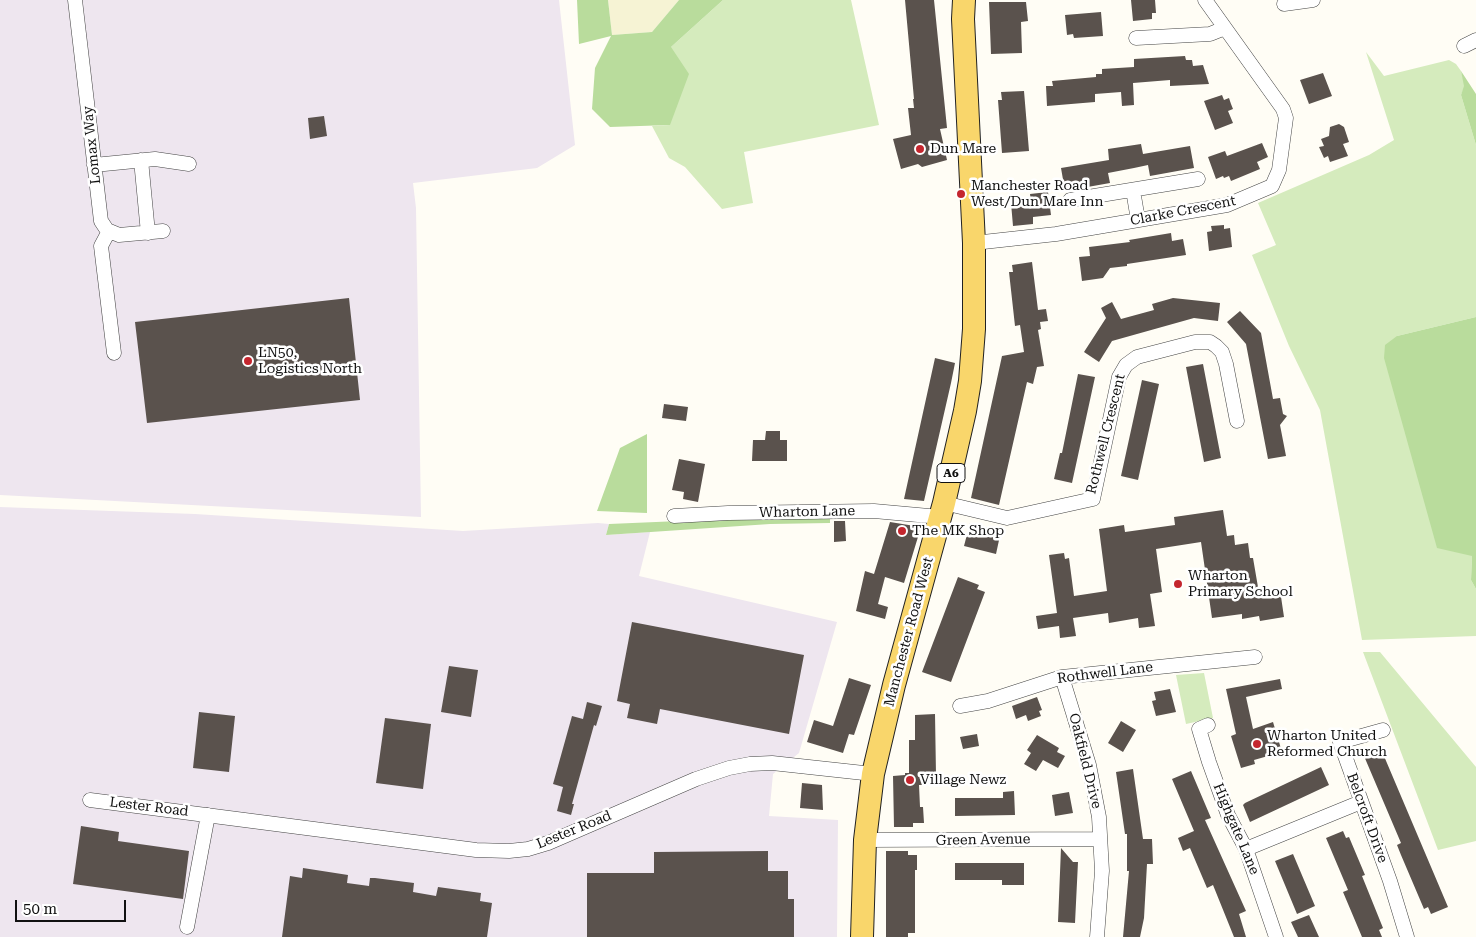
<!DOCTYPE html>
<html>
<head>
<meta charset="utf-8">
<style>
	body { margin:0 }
	#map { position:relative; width:1476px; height:937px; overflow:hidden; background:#fffdf5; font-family:"Roboto Serif",serif }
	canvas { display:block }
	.scale { position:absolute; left:15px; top:900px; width:111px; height:22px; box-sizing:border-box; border:2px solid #111; border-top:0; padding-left:6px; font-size:15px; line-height:18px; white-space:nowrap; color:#111; -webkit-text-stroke:4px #fff; paint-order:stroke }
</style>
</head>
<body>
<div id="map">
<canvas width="1476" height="937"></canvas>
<div class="scale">50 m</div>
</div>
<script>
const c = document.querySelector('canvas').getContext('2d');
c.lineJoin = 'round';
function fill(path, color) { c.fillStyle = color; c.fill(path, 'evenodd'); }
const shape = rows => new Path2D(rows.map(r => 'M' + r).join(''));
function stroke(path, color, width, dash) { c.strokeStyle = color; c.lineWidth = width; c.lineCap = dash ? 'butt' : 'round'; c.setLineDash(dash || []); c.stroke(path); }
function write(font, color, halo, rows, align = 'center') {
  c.font = font + ' "Roboto Serif",serif'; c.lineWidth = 5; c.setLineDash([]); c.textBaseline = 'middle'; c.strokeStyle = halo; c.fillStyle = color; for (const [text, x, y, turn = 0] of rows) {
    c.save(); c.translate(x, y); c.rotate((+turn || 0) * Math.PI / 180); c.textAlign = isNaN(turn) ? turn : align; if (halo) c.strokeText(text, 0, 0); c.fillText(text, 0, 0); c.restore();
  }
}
const industrial = shape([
	[0,0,559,0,575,145,537,168,413,183,416,208,421,517,0,495],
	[0,507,195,514,463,531,598,523,609,524,606,535,650,532,639,576,837,622,799,753,773,774,769,816,838,820,837,937,0,937]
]);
const farmland = shape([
	[608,0,679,0,652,32,612,35]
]);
const green = shape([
	[723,0,851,0,879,125,744,152,753,203,722,209,685,167,669,158,652,126,670,125,671,47],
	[1366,52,1384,76,1449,60,1456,64,1461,71,1465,86,1461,95,1476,145,1476,317,1397,336,1472,556,1471,580,1476,589,1476,636,1362,640,1320,410,1289,346,1252,255,1276,245,1258,203,1369,155,1394,140],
	[1363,652,1380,652,1476,767,1476,841,1438,850],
	[1204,673,1213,718,1186,724,1176,675]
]);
const forest = shape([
	[577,0,608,0,612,35,652,32,679,0,723,0,671,47,689,74,670,125,610,127,592,109,595,68,611,36,579,44],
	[1461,71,1476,94,1476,145,1461,95,1464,86],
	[1476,317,1476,589,1471,580,1472,556,1437,548,1384,358,1385,345,1397,336],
	[647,434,647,513,597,511,620,448],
	[750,518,830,519,830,523,770,524,606,535,609,524]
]);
const building = shape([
	[905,0,934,0,947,128,940,129,947,160,922,167,918,164,901,169,893,139,911,135,908,108,914,108,913,99,914,99],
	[1131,0,1155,0,1156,13,1152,13,1152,19,1133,21],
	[989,2,1026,2,1028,21,1021,22,1022,53,991,54],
	[1101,12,1103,36,1074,38,1073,34,1067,35,1065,15],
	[1185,56,1186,60,1192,60,1193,66,1203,65,1209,84,1170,86,1170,80,1133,83,1134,105,1122,106,1121,92,1095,94,1095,102,1047,106,1046,86,1053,86,1052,81,1096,77,1096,74,1102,74,1102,69,1134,67,1134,59],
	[1323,73,1332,96,1309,104,1300,80],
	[1024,91,1029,151,1002,153,998,100,1002,100,1001,92],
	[1222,95,1224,100,1229,98,1231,104,1233,109,1228,111,1233,123,1215,130,1204,101],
	[324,116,327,136,310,139,308,118],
	[1339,124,1344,127,1349,142,1343,144,1348,156,1330,162,1328,156,1324,158,1319,147,1324,146,1321,139,1329,136,1330,127],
	[1262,143,1268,157,1257,162,1260,169,1231,181,1229,176,1224,178,1223,176,1216,179,1208,157,1225,151,1227,156],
	[1141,144,1143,154,1190,146,1194,168,1150,176,1148,165,1134,168,1108,173,1110,183,1065,191,1061,168,1109,160,1108,149],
	[1048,192,1051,215,1033,217,1033,224,1013,226,1011,203,1031,201,1030,194],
	[1224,225,1224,229,1230,228,1232,247,1209,251,1207,232,1212,231,1211,226],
	[1171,233,1172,241,1183,239,1186,255,1127,264,1127,266,1110,268,1103,278,1082,281,1079,257,1090,256,1089,247,1130,242,1129,240],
	[1032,262,1038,310,1046,309,1048,321,1040,322,1041,329,1038,330,1044,366,1037,367,1033,384,1027,382,999,505,971,498,1002,356,1024,352,1020,325,1015,326,1009,272,1013,272,1012,265],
	[349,298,360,400,147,423,135,322],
	[1173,298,1220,303,1218,321,1194,318,1112,341,1099,362,1084,352,1106,318,1101,308,1112,302,1121,319,1154,310,1152,304],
	[1240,311,1261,333,1273,399,1280,398,1283,414,1287,416,1280,425,1286,456,1268,459,1246,344,1227,322],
	[935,358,955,363,951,383,924,501,904,499],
	[1203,364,1221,458,1204,462,1186,367],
	[1078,374,1095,377,1072,483,1054,479,1060,453,1062,453],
	[1142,380,1159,384,1138,480,1121,476],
	[664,404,688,407,686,421,662,418],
	[766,431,780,431,780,440,787,440,787,461,752,461,753,440,765,440],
	[679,459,705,464,698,502,683,499,684,492,672,490],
	[1223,510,1227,536,1234,535,1235,545,1248,543,1250,558,1253,558,1259,593,1280,590,1284,617,1260,621,1259,616,1242,619,1242,614,1212,618,1201,542,1156,549,1162,592,1150,594,1155,626,1139,628,1138,618,1109,623,1108,613,1073,618,1076,636,1060,638,1059,626,1038,629,1036,616,1057,613,1049,555,1064,553,1065,559,1069,558,1074,596,1107,591,1099,529,1124,525,1125,532,1175,525,1174,517],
	[834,521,845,521,846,541,834,542],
	[890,522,921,527,904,583,885,577,878,604,888,607,885,619,856,611,865,571,874,574],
	[970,523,1001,531,996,554,964,546],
	[958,577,979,585,977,589,985,592,951,682,922,672],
	[632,622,804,655,789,734,660,709,657,724,627,718,630,704,617,701],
	[449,666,478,670,471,717,441,712],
	[849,678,871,685,854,735,849,734,843,753,807,742,814,720,833,726],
	[1280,679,1282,689,1246,697,1253,729,1273,722,1282,752,1254,760,1255,764,1241,768,1231,736,1236,734,1226,689],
	[1170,689,1176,712,1156,716,1152,701,1156,700,1154,692],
	[1037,697,1042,710,1039,711,1041,716,1028,721,1026,715,1016,719,1012,706],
	[587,702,602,706,596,726,594,725,572,804,574,804,571,815,557,811,563,787,553,784,572,716,583,719],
	[199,712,235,716,229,772,193,768],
	[935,714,936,775,927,775,927,785,919,785,920,807,923,807,924,823,913,823,913,827,894,827,893,776,905,775,905,773,909,773,909,740,915,740,915,715],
	[385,718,431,724,423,789,376,783],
	[1121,721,1136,730,1123,752,1108,743],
	[977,734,979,746,963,749,960,737],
	[1037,735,1059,748,1057,752,1065,756,1058,768,1043,760,1036,771,1024,764,1031,753,1027,750],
	[1381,749,1448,907,1431,914,1428,907,1424,909,1401,855,1397,845,1401,843,1364,756],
	[1321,767,1329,785,1250,822,1243,805,1245,803],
	[1133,769,1143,839,1152,839,1153,864,1147,864,1144,918,1140,937,1123,937,1129,871,1127,871,1127,834,1125,834,1116,772],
	[1191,771,1211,818,1205,820,1246,911,1239,914,1246,937,1234,937,1213,885,1207,888,1190,848,1183,851,1178,838,1194,831,1172,779],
	[802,783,822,785,823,810,800,808],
	[1014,791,1015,815,955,816,955,798,1003,798,1003,792],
	[1069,792,1073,813,1055,816,1052,795],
	[81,826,119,832,118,841,189,851,183,899,73,884],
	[1343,831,1346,838,1349,837,1365,875,1362,876,1383,928,1379,930,1382,937,1362,937,1343,892,1348,890,1326,838],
	[1061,848,1073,862,1078,862,1075,923,1058,922],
	[768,851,768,871,788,871,788,899,794,899,794,937,587,937,587,873,654,873,654,852],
	[886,851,908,851,908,855,917,855,917,870,915,870,915,933,908,933,908,937,886,937],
	[1293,854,1315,906,1297,914,1275,861],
	[955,863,1024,863,1024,885,1002,885,1002,880,955,880],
	[303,868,348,875,347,883,369,886,370,878,375,878,414,883,413,892,436,896,438,887,481,893,480,901,492,903,487,937,282,937,290,876,302,878],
	[1309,915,1319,937,1298,937,1291,922]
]);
const street = shape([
	[75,0,101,221,107,230,119,235,163,231],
	[1284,4,1313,0],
	[1136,38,1210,34,1225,28],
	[1464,46,1476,40],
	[141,160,148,233],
	[94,165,155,159,189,164],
	[1133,190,1138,220],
	[1070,200,1198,179],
	[109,231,101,246,114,353],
	[974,243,1056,234,1227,205,1272,186,1279,170,1286,118,1283,109,1205,0],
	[944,503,1007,518,1093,499,1119,377,1126,365,1137,357,1195,342,1210,342,1216,346,1222,352,1226,364,1237,421],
	[674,516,728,513,874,511,940,517],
	[1062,677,1089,765,1099,817,1102,871,1097,937],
	[960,706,988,701,1062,677,1255,657],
	[1208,725,1199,729,1209,762,1228,815,1246,849,1276,937],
	[1383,730,1340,742,1390,881,1407,937],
	[90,800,476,850,509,851,528,849,548,843,696,779,729,768,750,764,772,763,873,774],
	[865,840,1100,839],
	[1246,849,1361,802],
	[187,927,208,815]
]);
const primary = shape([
	[862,937,865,840,873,774,894,685,944,503,965,411,970,381,974,329,974,243,963,19,964,0]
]);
const markers = [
	[920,149,5,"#c4262e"],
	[961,194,5,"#c4262e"],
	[248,361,5,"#c4262e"],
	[902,531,5,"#c4262e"],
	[1178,584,5,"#c4262e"],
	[1257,744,5,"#c4262e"],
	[910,780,5,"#c4262e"]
];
const shields = [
	[951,473,28]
];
const shieldNames = [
	["A6",951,473]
];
const streetNames = [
	["Lomax Way",92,145,-96],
	["Clarke Crescent",1183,211,-11],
	["Rothwell Crescent",1106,434,-76],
	["Wharton Lane",807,512,-1],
	["Manchester Road West",909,632,-75],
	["Rothwell Lane",1105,673,-7],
	["Oakfield Drive",1085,761,76],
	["Lester Road",149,807,7],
	["Belcroft Drive",1367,818,70],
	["Highgate Lane",1236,829,67],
	["Lester Road",574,830,-22],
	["Green Avenue",983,840,-1]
];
const poiNames = [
	["Dun Mare",930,149],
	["Manchester Road",971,186],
	["West/Dun Mare Inn",971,202],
	["LN50,",258,353],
	["Logistics North",258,369],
	["The MK Shop",912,531],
	["Wharton",1188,576],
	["Primary School",1188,592],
	["Wharton United",1267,736],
	["Reformed Church",1267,752],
	["Village Newz",920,780]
];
fill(industrial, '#eee6ef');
fill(farmland, '#f6f3d4');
fill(green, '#d5ebbd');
fill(forest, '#b9dc9c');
fill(building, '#5a524d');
stroke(street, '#444', 15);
stroke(primary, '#222', 24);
stroke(street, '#fff', 14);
stroke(primary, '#f9d66b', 22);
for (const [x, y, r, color] of markers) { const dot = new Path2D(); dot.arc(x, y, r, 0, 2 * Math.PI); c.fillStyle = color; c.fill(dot); stroke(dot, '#fff', 2); }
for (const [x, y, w] of shields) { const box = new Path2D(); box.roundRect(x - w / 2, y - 9.5, w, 19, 4); c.fillStyle = '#fff'; c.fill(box); stroke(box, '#111', 1); }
write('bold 12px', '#111', null, shieldNames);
write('14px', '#111', '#fff', streetNames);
write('14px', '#111', '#fff', poiNames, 'left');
</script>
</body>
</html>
